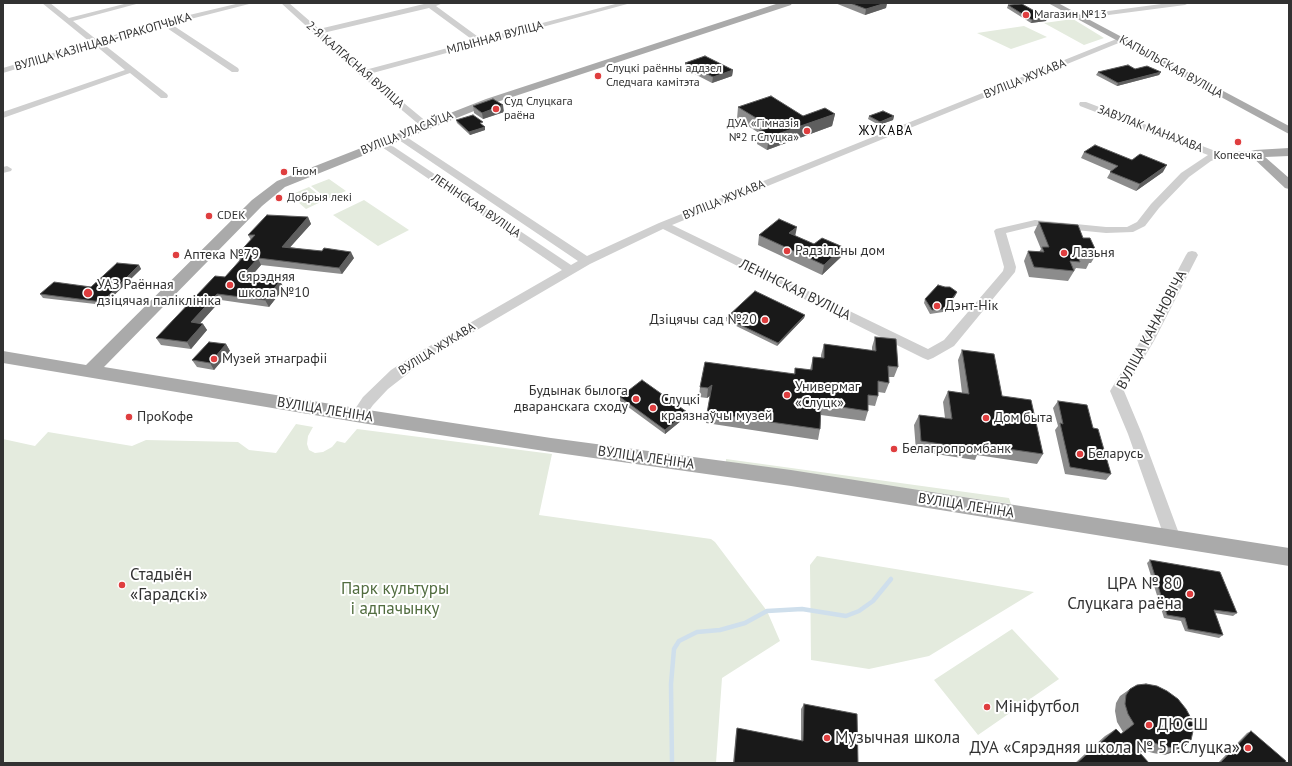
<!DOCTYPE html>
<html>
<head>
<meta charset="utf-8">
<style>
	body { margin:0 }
	#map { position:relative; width:1292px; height:766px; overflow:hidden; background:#fff; font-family:"PT Sans",sans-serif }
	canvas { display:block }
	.frame { position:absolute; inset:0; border:4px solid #323232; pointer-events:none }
</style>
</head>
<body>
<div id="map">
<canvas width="1292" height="766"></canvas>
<div class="frame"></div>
</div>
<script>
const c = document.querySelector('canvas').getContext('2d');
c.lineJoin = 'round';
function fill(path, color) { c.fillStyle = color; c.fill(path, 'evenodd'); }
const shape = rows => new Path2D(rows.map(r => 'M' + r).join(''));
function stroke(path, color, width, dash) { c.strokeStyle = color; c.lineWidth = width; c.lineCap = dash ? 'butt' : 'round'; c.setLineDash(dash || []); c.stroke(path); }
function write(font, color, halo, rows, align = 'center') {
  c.font = font + ' "PT Sans",sans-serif'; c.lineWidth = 4; c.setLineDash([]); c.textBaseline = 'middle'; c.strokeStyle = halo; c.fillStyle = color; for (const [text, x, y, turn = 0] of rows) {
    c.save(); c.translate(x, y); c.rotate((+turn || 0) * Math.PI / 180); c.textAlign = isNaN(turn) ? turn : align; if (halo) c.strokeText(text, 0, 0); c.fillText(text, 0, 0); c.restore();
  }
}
const green = shape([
	[1073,19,1104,38,1084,45,1044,23],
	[1024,26,1047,37,1011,49,977,33],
	[329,179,346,191,327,199,311,186],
	[309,187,325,200,306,209,290,195],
	[364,200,409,230,378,246,333,215],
	[296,424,313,427,308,436,307,444,309,450,315,453,323,452,332,447,337,441,345,443,357,429,552,454,539,515,711,539,715,542,767,611,780,641,722,678,716,763,3,763,3,439,35,446,48,432,132,446,146,440,238,442,249,450,276,453],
	[726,459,1009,498,1011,504,726,462],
	[817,556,1034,592,929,656,869,669,811,660,810,565],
	[1012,629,1059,679,978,735,934,680]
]);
const stream = shape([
	[672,763,671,684,674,649,679,641,697,632,720,630,745,623,767,611,802,609,846,616,859,611,873,601,891,579]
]);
const minor = shape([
	[42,3,50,3,69,18,128,3,140,3,73,21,97,40,164,21,240,3,253,3,171,24,238,68,239,70,238,72,232,72,164,26,102,43,167,94,168,96,167,98,161,98,130,73,3,118,3,112,125,70,95,45,3,73,3,68,90,42,42,3],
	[281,3,289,3,319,29,424,4,423,3,443,3,436,6,481,39,619,3,631,3,369,74,428,123,430,125,425,128,422,127,360,75,281,3],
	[429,8,474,41,365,70,323,33,429,8],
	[1169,3,1189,3,1185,5,1078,19,1074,17,1078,15,1169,3],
	[1119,38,1125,38,1126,40,672,225,928,349,944,340,1003,271,1004,267,994,231,996,229,1035,220,1106,227,1127,227,1137,222,1151,204,1181,173,1208,155,1080,106,1079,104,1080,102,1086,102,1218,152,1255,151,1260,154,1255,157,1219,158,1211,161,1189,177,1159,208,1145,226,1133,232,1106,233,1035,226,1006,233,1016,267,1015,272,954,346,933,358,928,360,923,358,663,229,590,264,424,361,388,389,373,405,363,419,358,421,353,419,351,415,363,397,391,370,414,355,562,270,379,145,377,143,379,141,385,141,571,265,578,261,396,138,394,136,396,134,402,134,587,256,659,223,1119,38],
	[7,166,12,169,11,171,3,173,3,167,7,166],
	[1192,251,1196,252,1198,255,1154,341,1124,391,1142,434,1181,539,1179,544,1173,546,1167,544,1165,539,1128,434,1110,391,1141,340,1186,255,1188,252,1192,251]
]);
const major = shape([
	[779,3,792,3,791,5,494,103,285,187,262,206,104,367,368,410,551,438,791,470,1289,548,1289,566,791,486,551,452,368,424,3,363,3,351,86,365,252,200,277,181,486,99,779,3],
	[1048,3,1058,3,1289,126,1289,134,1048,3],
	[1289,148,1289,156,1265,157,1289,178,1289,189,1285,188,1249,154,1251,151,1255,150,1289,148]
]);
const wall = shape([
	[835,3,887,3,886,8,865,15],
	[1008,5,1047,18,1046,21,1031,23,1007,8],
	[685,63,733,70,732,76,712,83,685,69],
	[1135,69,1161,72,1159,75,1117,86,1096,75,1098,72],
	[473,106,504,112,483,119,474,113],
	[738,107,803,116,835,114,832,126,767,150,757,144,759,133,737,119],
	[869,116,894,116,893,120,879,125,868,119],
	[456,120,483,126,485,127,485,130,470,135,457,123],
	[1084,152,1132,160,1163,172,1136,191,1107,178,1111,171,1081,158],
	[308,217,311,224,290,247,354,258,342,274,261,265,250,278,284,288,269,307,221,300,200,323,203,324,207,330,191,349,161,345,156,338,225,277,239,261,237,255,251,240,248,235],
	[1039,222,1083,238,1097,253,1091,263,1089,263,1086,269,1076,268,1068,281,1029,277,1024,261,1028,251,1039,252,1041,249,1034,232],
	[759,235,795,236,814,244,843,247,841,257,822,275,758,245],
	[139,265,141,269,104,305,43,298,40,294,91,287],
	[957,292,955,296,943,312,930,314,924,303,925,299],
	[805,315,804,318,777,346,726,321,726,318],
	[875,337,898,367,894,377,888,377,889,383,885,393,878,392,878,396,875,406,868,405,868,411,865,421,821,415,820,429,818,440,706,423,710,396,707,398,699,397,700,387,794,374,795,368,810,370,813,357,821,358,821,355,824,344,872,351,872,347],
	[226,344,230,351,214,370,197,367,192,360],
	[962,350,1002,396,1043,454,1037,464,977,455,975,460,916,451,914,425,919,415,945,418,943,402,948,391,962,393,958,360],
	[620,397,687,416,665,434,620,401],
	[1058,401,1093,428,1111,474,1106,480,1065,474,1055,430,1058,426,1053,408],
	[1150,560,1237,613,1233,616,1215,613,1223,635,1219,638,1185,631,1181,621,1164,618,1147,563],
	[1130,689,1185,746,1173,752,1164,755,1153,753,1143,750,1140,753,1149,763,1075,763,1105,736,1116,729,1120,734,1123,732,1117,722,1115,711,1116,703,1120,696],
	[804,704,858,763,733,763,736,732,737,728,801,741,801,709],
	[1251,731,1285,763,1218,763,1247,733]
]);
const shadedWall = shape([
	[886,3,887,3,886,8,865,15,866,9],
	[1047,18,1046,21,1031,23,1032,20],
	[733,70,732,76,712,83,713,77],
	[1161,72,1159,75,1117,86,1118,83],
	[503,105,504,112,483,119,482,113],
	[835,114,832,126,767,150,769,137],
	[894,116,893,120,879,125,880,122],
	[485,127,485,130,470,135,469,132],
	[1167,165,1163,172,1136,191,1140,184],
	[308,217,311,224,285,253,282,247],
	[797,227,795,237,789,233],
	[843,247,841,257,822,275,824,265],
	[351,252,354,258,342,274,339,268],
	[258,258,261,265,245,283,241,277],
	[139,265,141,269,104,305,102,302],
	[280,281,284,288,269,307,265,300],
	[957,292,955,296,943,312,944,309],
	[217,294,221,300,195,329,191,322],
	[805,315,804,318,777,346,778,343],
	[203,324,207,330,191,349,187,342],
	[226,344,230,351,214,370,210,363],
	[712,385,711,395,707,398,708,388],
	[687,412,687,416,665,434,665,430],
	[1185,746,1173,752,1164,755,1176,748]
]);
const building = shape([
	[850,3,886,3,866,9,850,3],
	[1022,4,1047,18,1032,20,1008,5,1022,4],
	[705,56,733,70,713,77,685,63,705,56],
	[1128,65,1135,69,1147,66,1161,72,1118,83,1098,72,1128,65],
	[771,96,803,116,825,108,835,114,769,137,759,131,771,127,738,107,771,96],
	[493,99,503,105,482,113,473,106,493,99],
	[883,111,894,116,880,122,869,116,883,111],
	[473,115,483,122,480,123,485,127,469,132,456,120,473,115],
	[1095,145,1132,160,1140,154,1167,165,1140,184,1110,172,1118,166,1084,152,1095,145],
	[267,215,308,217,282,247,322,251,324,248,351,252,339,268,258,258,241,277,280,281,265,300,217,294,191,322,203,324,187,342,156,338,215,276,225,277,244,256,237,255,255,235,248,235,267,215],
	[779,219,797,227,789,233,814,244,822,238,843,247,824,265,759,235,779,219],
	[1039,222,1078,225,1083,238,1090,238,1097,253,1089,252,1091,258,1078,257,1080,262,1070,261,1074,271,1034,267,1028,251,1044,252,1042,247,1049,247,1039,222],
	[117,263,139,265,102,302,40,294,54,282,91,287,117,263],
	[938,285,945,287,950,287,957,292,944,309,932,310,925,299,938,285],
	[755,291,805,315,778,343,726,318,755,291],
	[875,337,896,339,898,367,888,366,889,383,878,381,878,396,868,395,868,411,821,404,820,429,707,413,712,385,708,388,700,387,705,362,795,374,795,368,812,370,813,357,824,358,824,344,876,351,875,337],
	[209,342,226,344,210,363,192,360,209,342],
	[962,350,994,354,1002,396,1031,400,1043,454,980,445,981,450,921,441,919,415,952,419,948,391,969,394,962,350],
	[642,380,687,412,665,430,620,397,642,380],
	[1058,401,1087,405,1093,428,1098,429,1111,474,1070,467,1060,423,1063,424,1058,401],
	[1150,560,1220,572,1237,613,1214,610,1223,635,1188,629,1185,618,1167,615,1150,560],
	[1146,684,1157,686,1167,691,1178,699,1186,709,1192,720,1193,731,1191,740,1185,746,1176,748,1165,747,1152,742,1140,753,1149,763,1077,763,1116,729,1121,734,1134,724,1128,714,1125,704,1126,695,1130,689,1137,685,1146,684],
	[804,704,857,714,858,763,734,763,737,728,803,741,804,704],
	[1251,731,1286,761,1285,763,1220,763,1251,731]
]);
const markers = [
	[1026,15,4,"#df3e3f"],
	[598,76,4,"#df3e3f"],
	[496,109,4,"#df3e3f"],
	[807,131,4,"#df3e3f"],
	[1238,142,4,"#df3e3f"],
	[284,172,4,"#df3e3f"],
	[279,198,4,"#df3e3f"],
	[209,216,4,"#df3e3f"],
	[787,251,4,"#df3e3f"],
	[1064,253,4,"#df3e3f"],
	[176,255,4,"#df3e3f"],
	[230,285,4,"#df3e3f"],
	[88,293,5,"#df3e3f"],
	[937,306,4,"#df3e3f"],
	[765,320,4,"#df3e3f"],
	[214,359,4,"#df3e3f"],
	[787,395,4,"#df3e3f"],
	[636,399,4,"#df3e3f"],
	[653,408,4,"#df3e3f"],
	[129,417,4,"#df3e3f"],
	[986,418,4,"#df3e3f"],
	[894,449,4,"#df3e3f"],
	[1080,454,4,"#df3e3f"],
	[122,585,4,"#df3e3f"],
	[1190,594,4,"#df3e3f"],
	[987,707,4,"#df3e3f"],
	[1149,725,4,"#df3e3f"],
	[827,738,4,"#df3e3f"],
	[1248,748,4,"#df3e3f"]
];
const farPoinames = [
	["Магазин №13",1034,15],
	["Слуцкі раённы аддзел",606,69],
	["Следчага камітэта",606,83],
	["Суд Слуцкага",504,102],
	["раёна",504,116],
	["ДУА «Гімназія",799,124,"right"],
	["№2 г.Слуцка»",799,138,"right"],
	["Копеечка",1238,156,"center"],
	["Гном",292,172],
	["Добрыя лекі",287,198],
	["CDEK",217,216]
];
const farStreetnames = [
	["МЛЫННАЯ ВУЛІЦА",495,38,-15],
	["ВУЛІЦА КАЗІНЦАВА-ПРАКОПЧЫКА",103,42,-16],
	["2-Я КАЛГАСНАЯ ВУЛІЦА",355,65,41],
	["КАПЫЛЬСКАЯ ВУЛІЦА",1171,67,29],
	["ВУЛІЦА ЖУКАВА",1025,79,-22],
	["ЗАВУЛАК МАНАХАВА",1150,129,21],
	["ВУЛІЦА УЛАСАЎЦА",407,133,-22],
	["ВУЛІЦА ЖУКАВА",724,200,-22],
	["ЛЕНІНСКАЯ ВУЛІЦА",476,206,34],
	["ВУЛІЦА ЖУКАВА",437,349,-32]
];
const farNeighbourhoodnames = [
	["ЖУКАВА",886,131]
];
const poiNames = [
	["Радзільны дом",795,251],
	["Лазьня",1072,253],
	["Аптека №79",184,255],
	["Сярэдняя",238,277],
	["школа №10",238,293],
	["УАЗ Раённая",97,285],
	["дзіцячая паліклініка",97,301],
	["Дэнт-Нік",945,306],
	["Дзіцячы сад №20",757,320,"right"],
	["Музей этнаграфіі",222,359],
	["Универмаг",795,387],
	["«Слуцк»",795,403],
	["Будынак былога",628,391,"right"],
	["дваранскага сходу",628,407,"right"],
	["Слуцкі",661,400],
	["краязнаўчы музей",661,416],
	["ПроКофе",137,417],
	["Дом быта",994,418],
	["Белагропромбанк",902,449],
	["Беларусь",1088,454]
];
const streetNames = [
	["ЛЕНІНСКАЯ ВУЛІЦА",795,290,26],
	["ВУЛІЦА КАНАНОВІЧА",1152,330,-62],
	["ВУЛІЦА ЛЕНІНА",325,410,9],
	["ВУЛІЦА ЛЕНІНА",646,458,8],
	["ВУЛІЦА ЛЕНІНА",966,506,9]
];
const nearPoinames = [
	["Стадыён",130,575],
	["«Гарадскі»",130,595],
	["ЦРА № 80",1182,584,"right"],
	["Слуцкага раёна",1182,604,"right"],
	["Мініфутбол",995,707],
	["ДЮСШ",1157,725],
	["Музычная школа",835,738],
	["ДУА «Сярэдняя школа № 5 г.Слуцка»",1240,748,"right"]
];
const nearParknames = [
	["Парк культуры",395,589],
	["і адпачынку",395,609]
];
fill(green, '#e4ebde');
stroke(stream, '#cfdfec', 4.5);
fill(minor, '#cfcfcf');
fill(major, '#aaa');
fill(wall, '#8c8c8c');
fill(shadedWall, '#5e5e5e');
fill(building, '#191919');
stroke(building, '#5e5e5e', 1);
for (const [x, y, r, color] of markers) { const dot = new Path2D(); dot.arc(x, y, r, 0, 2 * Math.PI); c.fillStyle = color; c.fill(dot); stroke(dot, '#fff', 1.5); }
write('12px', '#323232', '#fff', farPoinames, 'left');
write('12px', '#323232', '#fff', farStreetnames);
c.letterSpacing = '1px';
write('13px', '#000', '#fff', farNeighbourhoodnames);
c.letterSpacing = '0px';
write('14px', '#323232', '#fff', poiNames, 'left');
write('14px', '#323232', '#fff', streetNames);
write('17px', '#323232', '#fff', nearPoinames, 'left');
write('17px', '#526d40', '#fff', nearParknames);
</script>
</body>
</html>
